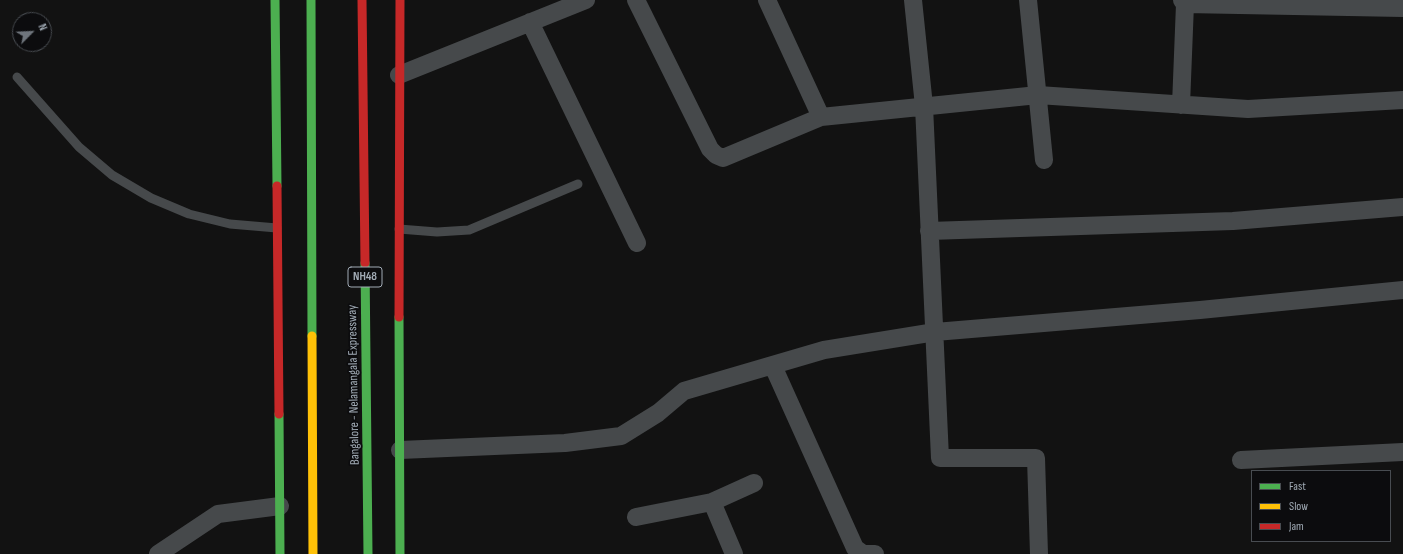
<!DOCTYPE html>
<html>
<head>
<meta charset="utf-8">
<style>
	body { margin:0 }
	#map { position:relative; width:1403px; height:554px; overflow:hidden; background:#121212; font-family:"Sofia Sans Condensed",sans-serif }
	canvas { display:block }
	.legend { position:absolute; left:1251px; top:470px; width:140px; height:72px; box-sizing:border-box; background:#0c0c0e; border:1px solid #484c51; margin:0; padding:5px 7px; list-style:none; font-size:12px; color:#a1abb5 }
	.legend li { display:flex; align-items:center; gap:8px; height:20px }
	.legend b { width:20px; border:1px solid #484c51 }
	.north { position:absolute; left:12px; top:12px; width:40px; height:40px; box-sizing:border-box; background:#0c0c0e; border:1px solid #484c51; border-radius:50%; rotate:66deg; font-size:11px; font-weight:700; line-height:16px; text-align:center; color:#a1abb5 }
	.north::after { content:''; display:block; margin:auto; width:14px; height:18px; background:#6f757c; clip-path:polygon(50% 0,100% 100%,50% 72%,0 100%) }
</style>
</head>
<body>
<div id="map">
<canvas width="1403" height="554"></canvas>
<ul class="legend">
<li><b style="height:5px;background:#4caf50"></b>Fast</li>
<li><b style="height:5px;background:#ffc107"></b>Slow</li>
<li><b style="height:5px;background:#c62828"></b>Jam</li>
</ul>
<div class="north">N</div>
</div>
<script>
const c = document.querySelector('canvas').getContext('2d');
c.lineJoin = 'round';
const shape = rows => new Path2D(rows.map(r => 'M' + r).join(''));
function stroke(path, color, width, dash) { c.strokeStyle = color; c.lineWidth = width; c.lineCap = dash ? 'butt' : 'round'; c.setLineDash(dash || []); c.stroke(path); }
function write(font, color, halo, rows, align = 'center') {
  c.font = font + ' "Sofia Sans Condensed",sans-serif'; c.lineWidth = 3.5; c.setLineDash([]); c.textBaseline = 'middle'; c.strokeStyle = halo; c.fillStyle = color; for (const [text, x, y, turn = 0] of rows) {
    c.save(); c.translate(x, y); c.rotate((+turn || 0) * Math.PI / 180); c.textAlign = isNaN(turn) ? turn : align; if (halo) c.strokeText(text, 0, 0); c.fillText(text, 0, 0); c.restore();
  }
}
const lane = shape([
	[17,77,79,147,112,175,151,198,189,214,230,224,277,228],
	[399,229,437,232,469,230,578,184]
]);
const street = shape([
	[636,0,710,149,716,155,723,158,821,117,1038,95,1248,109,1403,100],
	[767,0,821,117],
	[913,0,924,106,940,458,1036,458,1039,554],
	[1028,0,1044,160],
	[1182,0,1185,4,1403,8],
	[530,22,637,243],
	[399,75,586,0],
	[1181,105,1185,4],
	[929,231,1233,221,1403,207],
	[773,366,855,548,863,554,875,554],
	[400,450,565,443,621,436,658,413,684,391,824,350,935,332,1200,310,1403,290],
	[1241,460,1403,452],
	[712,502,734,554],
	[636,517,712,502,754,483],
	[158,554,218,514,280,506]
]);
const fast = shape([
	[275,0,277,186],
	[311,0,312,336],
	[365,263,368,554],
	[399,317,400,554],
	[279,414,280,554]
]);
const slow = shape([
	[312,336,313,554]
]);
const jam = shape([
	[362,0,365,263],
	[277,186,279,414],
	[399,317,400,0]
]);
const shields = [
	[365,277,34]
];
const shieldNames = [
	["NH48",365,277]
];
const streetNames = [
	["Bangalore - Nelamangala Expressway",354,385,-91]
];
stroke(lane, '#46494b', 9);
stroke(street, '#46494b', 18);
stroke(fast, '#4caf50', 9);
stroke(slow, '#ffc107', 9);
stroke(jam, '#c62828', 9);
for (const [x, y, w] of shields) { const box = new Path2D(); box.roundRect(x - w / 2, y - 10, w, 20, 3); c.fillStyle = '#0c0c0e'; c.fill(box); stroke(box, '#a1abb5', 1); }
write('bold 12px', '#a1abb5', null, shieldNames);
write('13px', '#a1abb5', '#0c0c0e', streetNames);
</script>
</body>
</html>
